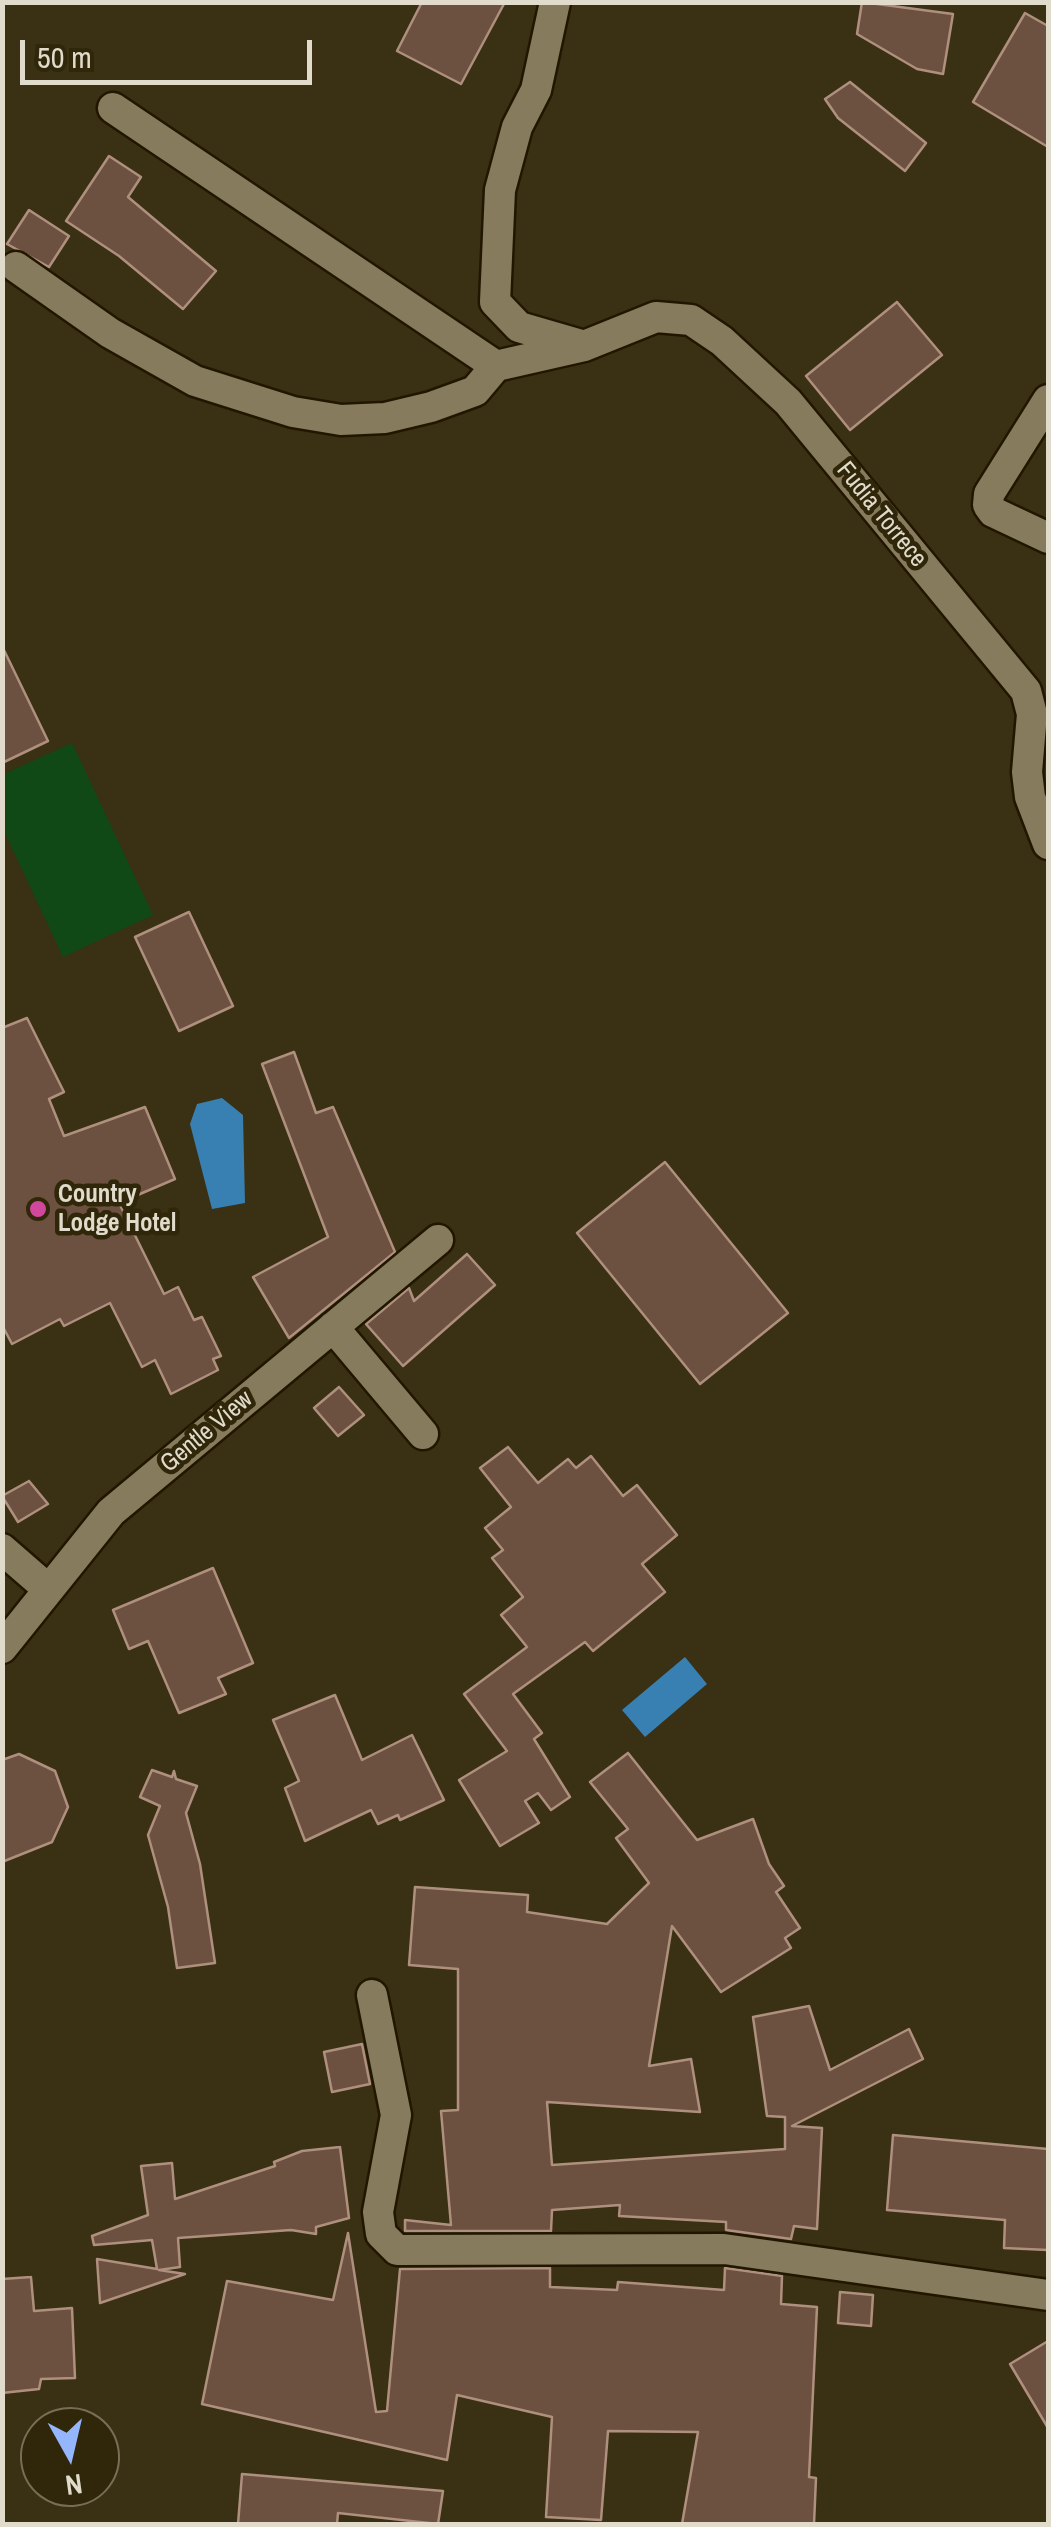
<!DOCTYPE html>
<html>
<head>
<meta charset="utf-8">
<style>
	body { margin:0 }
	#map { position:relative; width:1051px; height:2527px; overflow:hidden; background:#3a3014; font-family:"Archivo Narrow",sans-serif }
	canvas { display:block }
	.frame { position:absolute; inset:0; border:5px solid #e1dbcb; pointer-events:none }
	.north { position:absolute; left:20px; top:2407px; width:100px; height:100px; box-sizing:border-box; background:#302609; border:2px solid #776e57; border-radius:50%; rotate:172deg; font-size:28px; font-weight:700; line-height:40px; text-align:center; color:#e1dbcb }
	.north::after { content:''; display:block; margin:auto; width:35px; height:45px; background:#95b6fd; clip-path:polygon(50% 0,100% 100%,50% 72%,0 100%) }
	.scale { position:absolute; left:20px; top:40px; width:292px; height:45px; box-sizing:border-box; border:5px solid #e1dbcb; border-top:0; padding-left:12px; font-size:30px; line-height:35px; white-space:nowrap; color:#e1dbcb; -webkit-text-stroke:8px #302609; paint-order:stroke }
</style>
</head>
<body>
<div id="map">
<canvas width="1051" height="2527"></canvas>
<div class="frame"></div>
<div class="north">N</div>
<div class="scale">50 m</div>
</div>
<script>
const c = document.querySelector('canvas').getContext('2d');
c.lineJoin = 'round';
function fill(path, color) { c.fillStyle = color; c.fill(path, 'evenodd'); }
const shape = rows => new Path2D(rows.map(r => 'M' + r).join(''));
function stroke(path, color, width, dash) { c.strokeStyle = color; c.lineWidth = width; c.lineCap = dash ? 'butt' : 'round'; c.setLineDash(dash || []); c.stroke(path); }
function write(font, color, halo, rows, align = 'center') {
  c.font = font + ' "Archivo Narrow",sans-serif'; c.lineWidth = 9; c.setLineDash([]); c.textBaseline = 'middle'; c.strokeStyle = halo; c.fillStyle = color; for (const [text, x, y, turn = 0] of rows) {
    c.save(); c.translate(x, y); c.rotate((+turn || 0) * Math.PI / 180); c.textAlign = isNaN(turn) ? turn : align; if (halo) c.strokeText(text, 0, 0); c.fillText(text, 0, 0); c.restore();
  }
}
const green = shape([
	[72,743,153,915,63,957,3,829,2,775]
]);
const water = shape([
	[222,1098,243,1115,245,1203,212,1209,190,1124,197,1104],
	[685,1657,707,1684,645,1737,622,1710]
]);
const building = shape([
	[422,2,505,2,461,84,397,51,422,2],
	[862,2,953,14,943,74,917,69,857,34,862,2],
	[1025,13,1048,26,1048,147,973,102,1025,13],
	[850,82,926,143,905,171,838,118,825,99,850,82],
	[109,156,141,177,128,197,216,271,183,309,119,256,66,221,109,156],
	[29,210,69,236,49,267,7,244,29,210],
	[897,302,942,355,850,430,806,376,897,302],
	[2,646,48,741,2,763,2,646],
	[189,912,233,1006,179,1031,135,937,189,912],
	[27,1018,64,1092,49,1099,64,1136,145,1107,175,1179,119,1203,164,1294,178,1287,194,1320,202,1317,221,1356,213,1359,218,1370,171,1394,155,1360,142,1367,110,1303,64,1326,60,1319,12,1344,2,1325,2,1028,27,1018],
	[294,1052,316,1113,333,1107,395,1252,289,1338,253,1277,328,1237,262,1064,294,1052],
	[665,1162,788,1313,700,1384,577,1233,665,1162],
	[467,1254,495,1285,403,1366,366,1324,409,1288,414,1301,467,1254],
	[339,1387,364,1415,338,1436,314,1408,339,1387],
	[508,1447,538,1483,568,1459,576,1468,591,1456,623,1496,637,1485,677,1535,642,1564,665,1592,593,1651,585,1642,513,1694,542,1733,534,1739,570,1797,551,1810,538,1793,525,1801,539,1823,500,1846,459,1780,507,1751,464,1694,527,1647,501,1615,523,1597,492,1558,503,1550,485,1528,511,1507,480,1468,508,1447],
	[29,1481,48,1504,18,1522,2,1496,29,1481],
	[213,1568,253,1663,218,1678,226,1694,179,1713,148,1641,129,1649,113,1610,213,1568],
	[335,1695,362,1760,412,1735,444,1800,400,1820,398,1815,378,1824,371,1810,305,1841,285,1788,299,1781,273,1720,335,1695],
	[628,1753,697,1840,753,1819,769,1864,784,1886,776,1892,800,1928,785,1938,791,1948,721,1992,672,1926,649,2066,691,2059,700,2112,547,2102,552,2165,785,2149,785,2117,767,2116,753,2017,809,2006,830,2070,909,2029,923,2059,792,2126,822,2128,817,2229,794,2226,791,2239,726,2230,726,2222,619,2216,620,2205,552,2210,551,2231,405,2231,405,2220,451,2225,441,2111,458,2110,458,1969,409,1965,415,1887,528,1895,527,1912,607,1924,649,1883,616,1838,628,1829,590,1782,628,1753],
	[19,1754,55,1771,68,1807,52,1842,2,1862,2,1760,19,1754],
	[152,1770,172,1777,174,1771,176,1779,197,1786,186,1813,200,1864,215,1963,177,1968,168,1907,148,1835,160,1806,140,1797,152,1770],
	[362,2044,370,2084,332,2092,324,2052,362,2044],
	[893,2135,1048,2149,1048,2250,1004,2248,1005,2220,887,2210,893,2135],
	[340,2147,349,2218,316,2227,316,2234,291,2230,178,2238,180,2267,159,2270,185,2274,100,2303,97,2259,157,2269,152,2240,94,2245,92,2236,148,2215,141,2166,172,2163,175,2199,275,2166,274,2162,302,2151,340,2147],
	[348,2233,376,2412,387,2411,400,2269,550,2268,550,2287,617,2290,618,2282,724,2290,725,2268,782,2276,781,2304,817,2307,809,2477,816,2478,814,2524,682,2524,698,2432,608,2431,601,2520,546,2517,552,2417,457,2395,447,2460,202,2404,227,2281,333,2300,348,2233],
	[31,2277,34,2311,72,2308,75,2378,41,2379,39,2389,2,2393,2,2279,31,2277],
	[840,2292,873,2295,871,2326,838,2323,840,2292],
	[1048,2341,1048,2428,1010,2364,1048,2341],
	[242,2474,443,2491,438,2524,338,2513,337,2524,238,2524,242,2474]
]);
const minor = shape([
	[555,2,536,90,517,127,500,190,495,302,519,327,581,345],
	[113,108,496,366],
	[16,267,110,333,195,381,293,412,341,420,385,418,431,407,475,391,496,366,584,346,656,317,691,320,722,341,788,402,1026,691,1032,714,1027,772,1030,797,1048,844],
	[1048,400,989,494,988,505,993,512,1048,538],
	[333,1327,423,1434],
	[2,1549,48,1589],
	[2,1648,111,1512,438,1240],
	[372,1995,396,2115,378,2212,381,2234,397,2250,724,2249,1048,2295]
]);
const markers = [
	[38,1209,10,"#d1479c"]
];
const streetNames = [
	["Fudia Torrece",881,515,51],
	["Gentle View",207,1432,-40]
];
const poiNames = [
	["Country",58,1195],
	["Lodge Hotel",58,1224]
];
fill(green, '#104915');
fill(water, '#3980b2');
fill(building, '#6c5040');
stroke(building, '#af907f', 2.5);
stroke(minor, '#211700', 35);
stroke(minor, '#877b5d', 30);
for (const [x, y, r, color] of markers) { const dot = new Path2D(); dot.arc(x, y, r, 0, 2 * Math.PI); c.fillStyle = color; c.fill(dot); stroke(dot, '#302609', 4); }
write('25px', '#e1dbcb', '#302609', streetNames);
write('bold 25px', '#e1dbcb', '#302609', poiNames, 'left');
</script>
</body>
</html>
